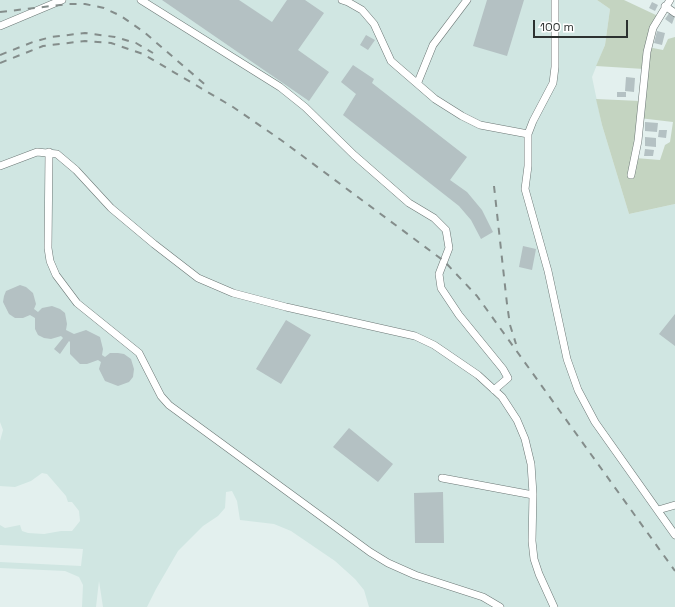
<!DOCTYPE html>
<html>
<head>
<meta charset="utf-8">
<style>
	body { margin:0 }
	#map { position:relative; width:675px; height:607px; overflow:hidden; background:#e3f0ee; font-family:"Space Grotesk",sans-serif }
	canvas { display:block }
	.scale { position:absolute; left:533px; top:20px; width:95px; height:18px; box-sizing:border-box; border:2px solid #2c3130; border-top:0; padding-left:5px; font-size:12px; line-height:14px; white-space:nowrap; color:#2c3130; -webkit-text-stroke:3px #fff; paint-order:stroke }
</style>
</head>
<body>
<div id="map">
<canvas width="675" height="607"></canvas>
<div class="scale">100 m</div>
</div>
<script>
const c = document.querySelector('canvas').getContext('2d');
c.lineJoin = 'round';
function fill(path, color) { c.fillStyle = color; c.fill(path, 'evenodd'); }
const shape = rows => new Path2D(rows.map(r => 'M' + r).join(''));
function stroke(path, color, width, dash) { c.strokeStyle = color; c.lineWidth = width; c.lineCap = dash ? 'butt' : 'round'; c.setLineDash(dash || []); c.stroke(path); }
const built = shape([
	[0,0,597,0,610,9,605,45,592,77,602,125,629,214,675,204,675,607,369,607,364,590,355,579,335,561,291,531,274,524,240,520,237,501,232,491,226,492,225,508,218,516,203,526,178,551,156,589,147,607,103,607,99,581,96,607,82,607,83,585,79,577,65,571,0,568,0,562,81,566,83,549,0,545,0,525,5,528,20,525,22,531,28,533,44,534,61,531,72,531,80,521,79,511,72,502,68,502,66,496,47,474,42,473,31,481,15,487,0,486,0,441,3,430,0,422]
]);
const green = shape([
	[597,0,624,0,658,16,648,47,663,50,668,39,675,37,675,204,629,214,602,125,596,99,640,101,644,69,596,66,605,45,610,9],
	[639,118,673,122,670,142,665,145,660,160,635,158]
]);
const building = shape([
	[162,0,239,0,272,22,287,0,305,0,324,13,298,50,329,72,309,101],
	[487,0,524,0,507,56,473,46],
	[652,2,658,5,655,11,649,8],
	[670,12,675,16,672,24,665,19],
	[657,31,665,33,662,45,654,43],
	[366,35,375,40,368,50,360,45],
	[353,65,374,79,372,83,467,157,450,180,467,192,482,210,493,232,481,239,471,220,459,206,343,115,356,94,341,82],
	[626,77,635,78,634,92,625,91],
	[617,92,626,92,626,97,617,97],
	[645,122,658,123,657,132,645,131],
	[659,130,667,130,666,138,658,137],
	[645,137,656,138,656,147,645,146],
	[645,149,654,150,653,156,644,156],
	[523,246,536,249,532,270,519,267],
	[20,285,26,287,33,293,36,304,34,309,38,312,42,308,52,306,60,309,65,313,67,324,66,330,74,334,86,330,100,337,103,349,102,355,105,357,110,353,118,353,124,354,131,359,134,369,133,377,129,382,118,386,105,381,99,369,101,362,98,360,87,364,80,364,70,354,70,342,69,341,60,354,54,349,63,338,61,336,51,339,44,338,38,335,35,329,35,318,30,315,23,318,15,318,9,314,3,302,4,296,6,291],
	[675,314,675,346,659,334],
	[286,320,311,335,281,384,256,369],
	[349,428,393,464,378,482,333,447],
	[443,492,444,543,415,543,414,493]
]);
const minor = shape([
	[141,0,280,87,305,107,354,155,409,203,434,218,446,230,449,248,439,274,441,288,459,315,503,369,508,378,494,390],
	[342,0,348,2,362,10,374,24,391,61,435,99,462,116,480,125,528,134],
	[555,0,555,67,553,83,533,121,528,134,528,166,525,189,548,271,567,359,578,390,595,422,675,535],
	[665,6,675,13],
	[0,26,62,0],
	[418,82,433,45,467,0],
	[49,152,48,248,50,261,56,275,77,303,139,353,161,396,169,405,370,552,388,563,415,575,483,597,500,607],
	[0,166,37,152,57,154,76,170,111,208,154,244,198,278,233,293,286,307,415,336,434,345,478,375,502,397,517,420,525,439,531,464,533,494,532,541,534,559,539,574,554,607],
	[631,175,638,141,647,52,653,28,670,0],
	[442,478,533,495],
	[658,510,675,505]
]);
const rail = shape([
	[0,12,69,4,85,4,104,8,121,16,144,32,209,88],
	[0,55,33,42,51,37,85,33,115,37,136,43,153,53],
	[0,63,43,46,85,41,111,43,143,54,233,107,281,140,444,261,477,296,675,571],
	[494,186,507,304,510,325,516,344]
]);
fill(built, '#d0e6e2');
fill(green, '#c4d4c1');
fill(building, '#b4c1c3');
stroke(minor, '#6b7775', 8);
stroke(minor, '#fff', 7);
stroke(rail, '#848d8b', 2, [7, 7]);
</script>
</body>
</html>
